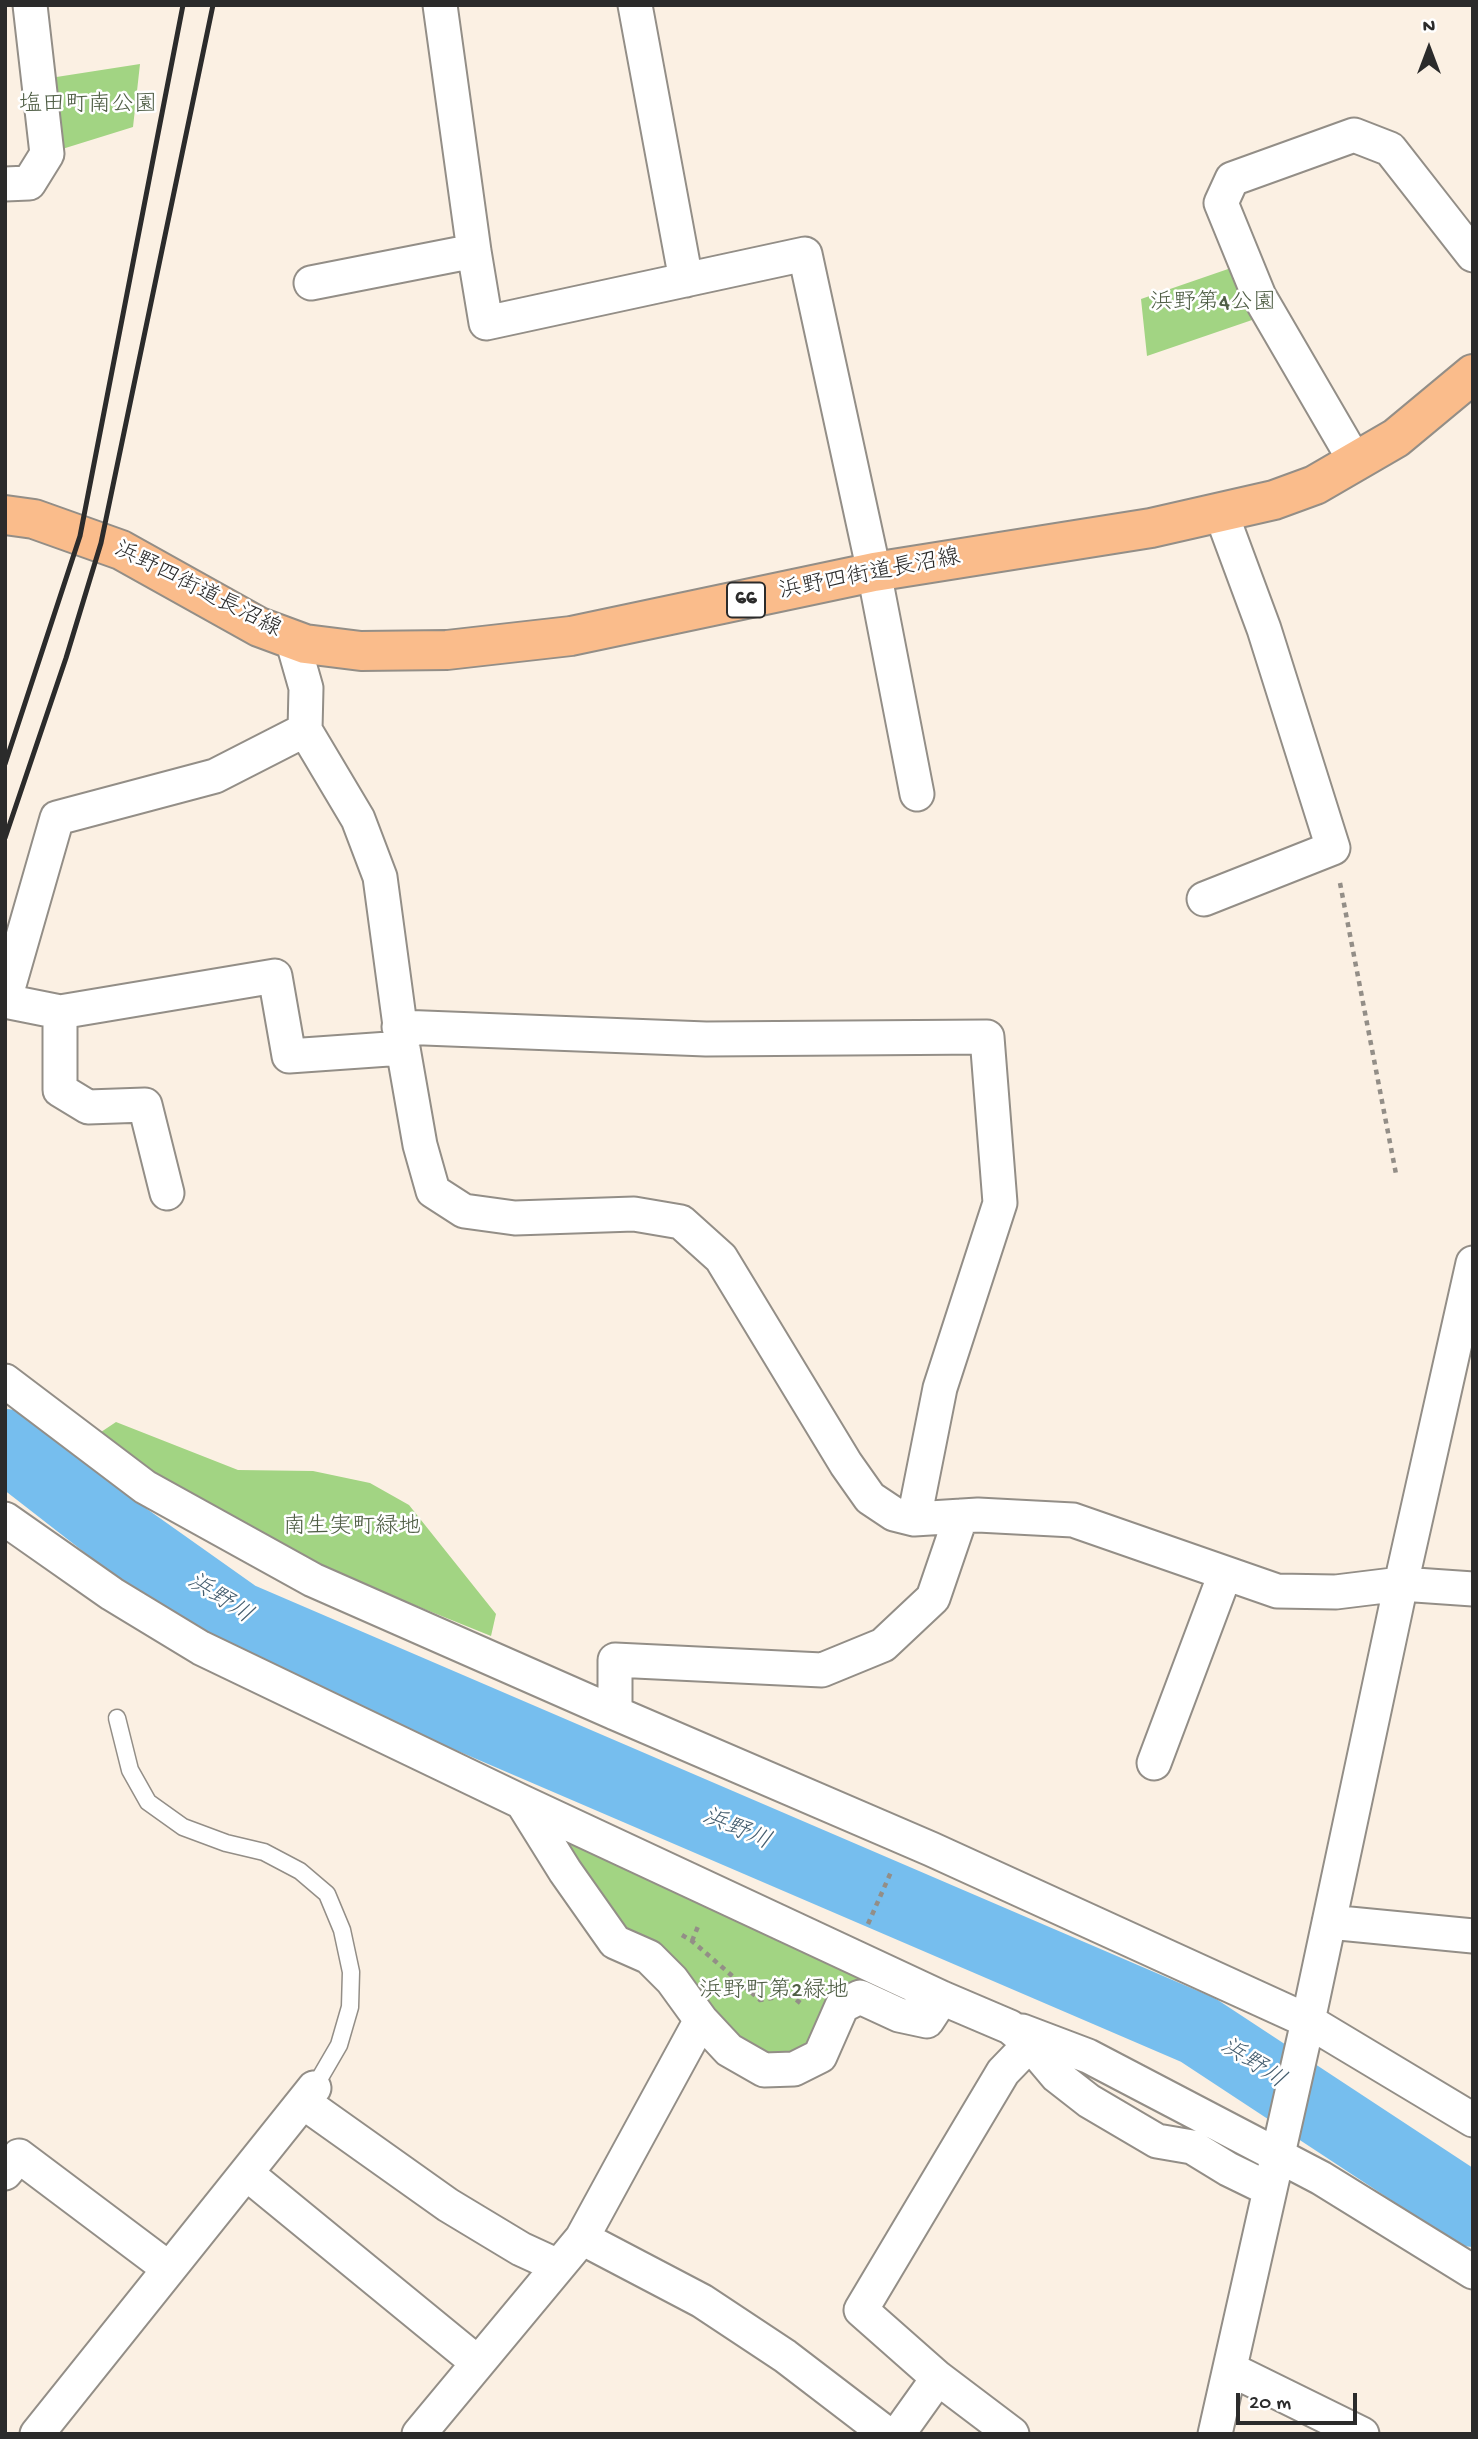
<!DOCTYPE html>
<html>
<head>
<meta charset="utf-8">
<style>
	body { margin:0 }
	#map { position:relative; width:1478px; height:2439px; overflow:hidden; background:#fbf0e3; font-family:"Gochi Hand",sans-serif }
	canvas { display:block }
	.frame { position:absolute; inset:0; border:7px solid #2b2b2b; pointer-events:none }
	.north { position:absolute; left:1394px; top:14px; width:70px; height:70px; -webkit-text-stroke:5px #fff; paint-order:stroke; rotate:0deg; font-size:19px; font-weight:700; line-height:28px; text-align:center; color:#2b2b2b }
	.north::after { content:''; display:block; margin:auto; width:24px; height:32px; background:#2b2b2b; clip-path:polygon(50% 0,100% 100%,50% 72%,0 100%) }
	.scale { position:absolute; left:1236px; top:2393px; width:121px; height:32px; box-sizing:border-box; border:4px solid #2b2b2b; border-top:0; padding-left:9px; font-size:21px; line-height:24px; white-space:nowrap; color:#2b2b2b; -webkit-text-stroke:5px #fff; paint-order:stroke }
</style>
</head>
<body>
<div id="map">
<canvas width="1478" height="2439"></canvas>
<div class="frame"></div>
<div class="north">N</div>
<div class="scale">20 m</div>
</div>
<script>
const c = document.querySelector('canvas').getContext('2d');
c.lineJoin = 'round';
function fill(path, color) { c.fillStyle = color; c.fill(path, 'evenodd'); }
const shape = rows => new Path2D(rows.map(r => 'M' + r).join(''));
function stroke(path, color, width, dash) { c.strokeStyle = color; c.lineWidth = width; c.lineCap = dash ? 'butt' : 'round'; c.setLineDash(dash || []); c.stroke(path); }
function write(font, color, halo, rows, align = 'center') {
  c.font = font + ' "Gochi Hand","Klee One",sans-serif'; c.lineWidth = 5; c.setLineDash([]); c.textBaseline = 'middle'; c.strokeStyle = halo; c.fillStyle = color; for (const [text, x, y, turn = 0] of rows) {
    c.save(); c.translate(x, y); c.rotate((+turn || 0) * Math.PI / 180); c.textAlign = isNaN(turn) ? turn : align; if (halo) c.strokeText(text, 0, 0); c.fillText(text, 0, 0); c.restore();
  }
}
const green = shape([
	[140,64,133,127,59,150,50,78],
	[1231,268,1255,319,1147,356,1141,299],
	[116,1422,238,1470,313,1471,370,1483,409,1505,496,1614,491,1636,288,1554,145,1474,98,1434],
	[566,1839,924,1998,902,2002,857,1989,810,2046,775,2063,755,2053,657,1949,621,1935]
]);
const river = shape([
	[5,1445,117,1532,237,1617,1198,2030,1473,2211]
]);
const path = shape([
	[1340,883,1396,1174],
	[868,1924,891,1872],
	[682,1935,692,1941,760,2000,790,1995,803,2005],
	[692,1941,699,1924]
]);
const lane = shape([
	[117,1718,130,1770,148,1802,183,1827,226,1843,264,1852,300,1871,327,1894,342,1930,351,1972,350,2007,339,2045,314,2088]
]);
const street = shape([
	[440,5,474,251,486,323,805,254,874,572,917,794],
	[635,5,686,280],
	[5,184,29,183,47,154,30,5],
	[311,283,474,251],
	[1355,461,1259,296,1221,203,1232,179,1354,135,1390,149,1473,255],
	[292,639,306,688,305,730,358,819,380,877,403,1048,420,1145,433,1191,464,1211,515,1218,634,1214,681,1222,721,1258,846,1464,870,1498,894,1514,914,1519,978,1515,1073,1520,1277,1591,1336,1592,1401,1584,1473,1589],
	[1204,899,1333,848,1264,629,1221,513],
	[5,999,57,818,215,776,305,730],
	[5,1001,60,1012,275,976,289,1056,403,1048],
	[60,1012,60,1090,88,1107,145,1105,167,1193],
	[399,1027,706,1039,987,1037,1000,1203,940,1388,914,1519],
	[5,1381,145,1487,313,1580,615,1713,931,1849,1308,2021,1473,2120],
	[5,1519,112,1594,201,1648,522,1802,942,1998,1010,2027,1030,2044,1057,2076,1089,2101,1157,2141,1192,2147,1228,2169,1269,2189],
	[615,1713,615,1660,822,1670,883,1645,933,1598,961,1516],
	[1154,1763,1225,1574],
	[522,1802,565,1871,615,1942,649,1957,672,1980,701,2020,729,2050,764,2070,794,2069,820,2056,842,2006,860,1997,899,2015,927,2021,942,1998],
	[1329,1922,1473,1936],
	[1022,2031,1088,2056,1321,2178,1473,2272],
	[303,2102,448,2205,521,2249,558,2266],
	[5,2173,19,2156,168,2268],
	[246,2173,478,2363],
	[582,2238,702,2301,785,2356,887,2434],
	[1230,2369,1362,2434],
	[37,2434,314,2088],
	[419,2434,582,2238,701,2020],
	[898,2434,938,2378],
	[1012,2434,938,2378,861,2310,1003,2072,1030,2044],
	[1215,2434,1308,2021,1401,1584,1473,1263]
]);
const primary = shape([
	[5,515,34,519,121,550,259,627,305,644,361,651,447,650,571,636,874,572,1151,528,1274,500,1315,485,1396,438,1473,374]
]);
const rail = shape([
	[5,764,80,536,183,5],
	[5,838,66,658,101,543,213,5]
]);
const shields = [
	[746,600,38]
];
const shieldNames = [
	["66",746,600]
];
const parkNames = [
	["塩田町南公園",88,106],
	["浜野第4公園",1213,304],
	["南生実町緑地",352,1528],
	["浜野町第2緑地",774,1992]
];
const streetNames = [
	["浜野四街道長沼線",870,576,-11],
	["浜野四街道長沼線",197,591,27]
];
const waterNames = [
	["浜野川",219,1600,33],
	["浜野川",736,1831,23],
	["浜野川",1252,2065,33]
];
fill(green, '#a2d483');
stroke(river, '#76beee', 72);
stroke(lane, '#938e87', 19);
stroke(street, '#938e87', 37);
stroke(primary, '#938e87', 42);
stroke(path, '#938e87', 4.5, [5, 5]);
stroke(lane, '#fff', 16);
stroke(street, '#fff', 33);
stroke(primary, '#fabc8b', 38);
stroke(rail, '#2b2b2b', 5);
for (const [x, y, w] of shields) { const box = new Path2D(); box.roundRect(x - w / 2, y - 17.5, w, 35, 5); c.fillStyle = '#fff'; c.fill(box); stroke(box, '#2b2b2b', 2); }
write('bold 21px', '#2b2b2b', null, shieldNames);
write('23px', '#4f5e45', '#fff', parkNames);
write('23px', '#2b2b2b', '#fff', streetNames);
write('italic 24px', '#455e6f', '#fff', waterNames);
</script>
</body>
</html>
